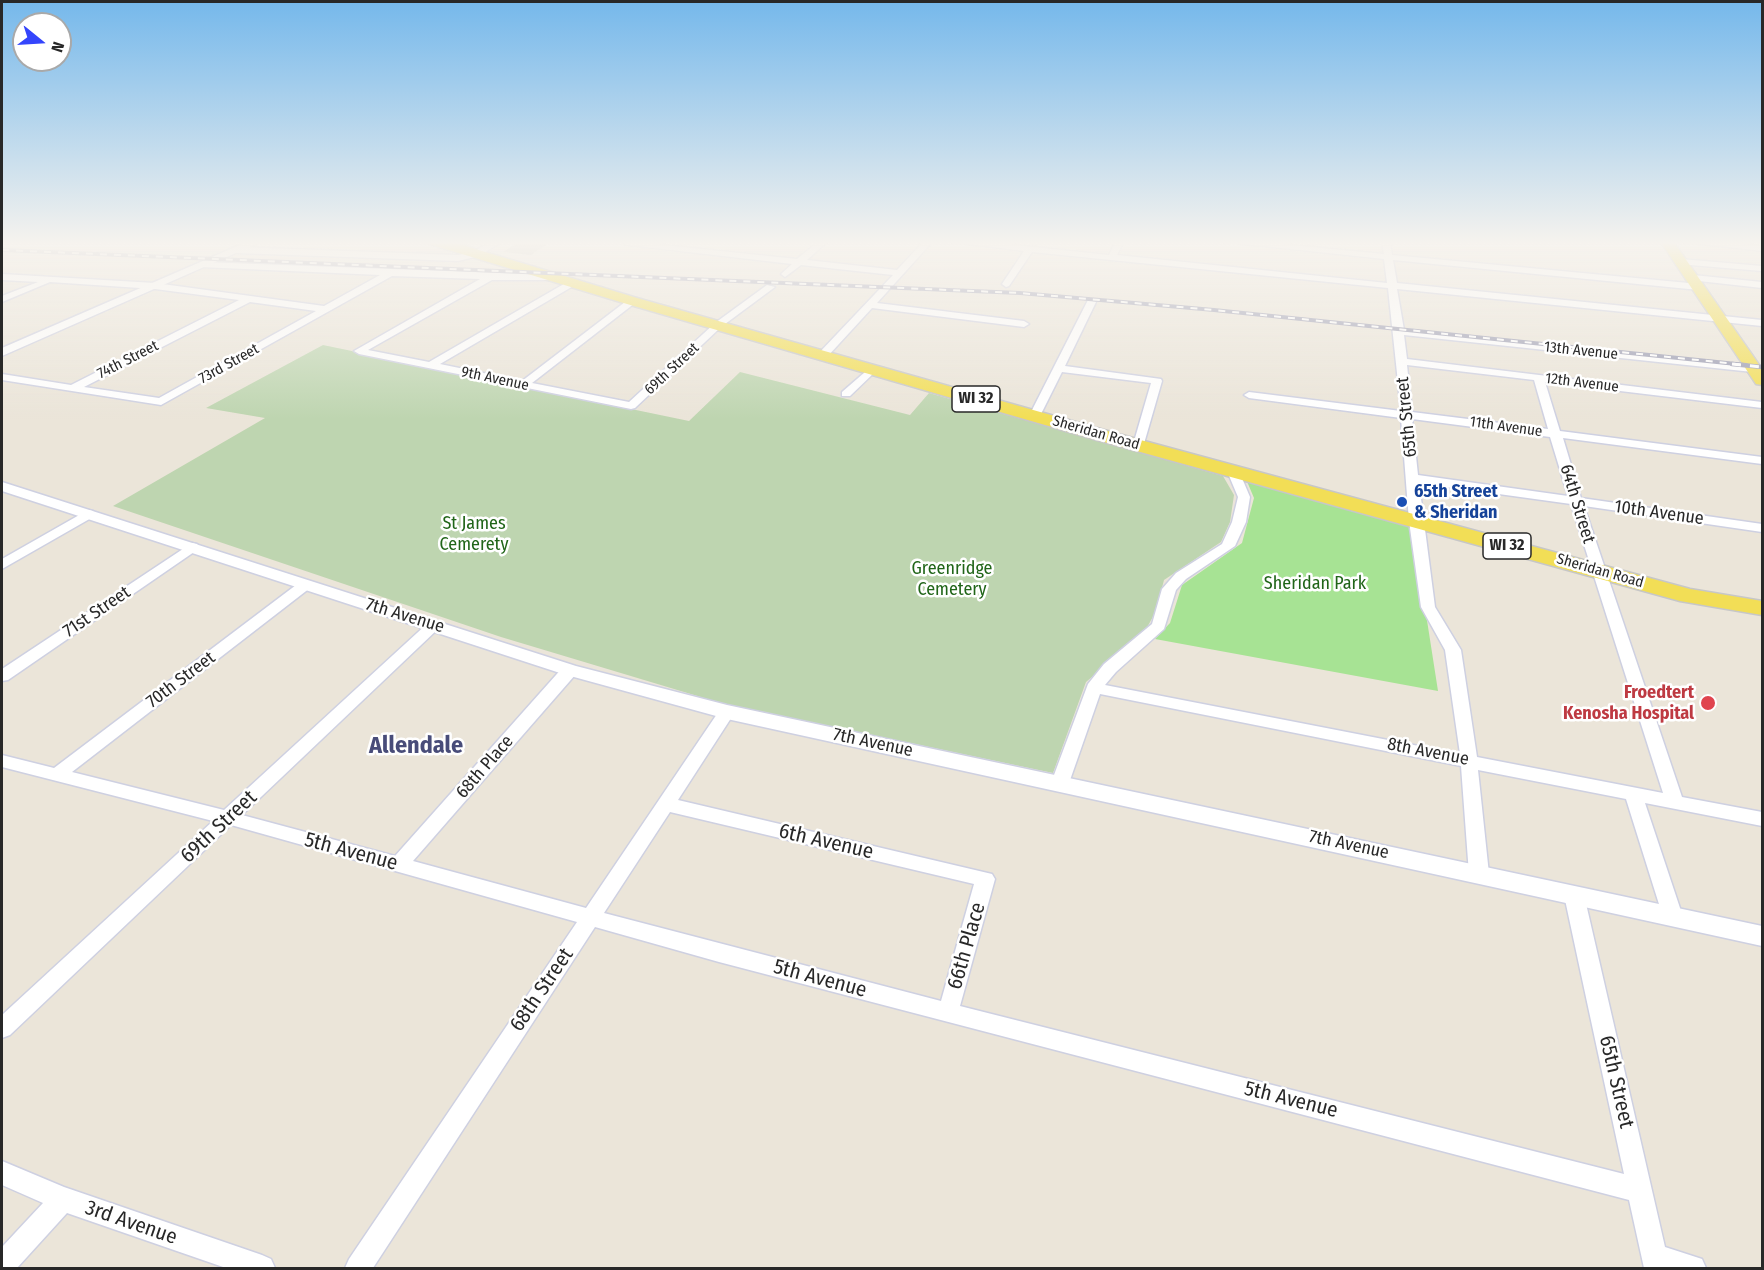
<!DOCTYPE html>
<html>
<head>
<meta charset="utf-8">
<style>
	body { margin:0 }
	#map { position:relative; width:1764px; height:1270px; overflow:hidden; background:#ebe5d9; font-family:"Fira Sans Condensed",sans-serif }
	canvas { display:block }
	.frame { position:absolute; inset:0; border:3px solid #282828; pointer-events:none }
	.north { position:absolute; left:12px; top:12px; width:60px; height:60px; box-sizing:border-box; background:#fff; border:2px solid #a9a9a9; border-radius:50%; rotate:108deg; font-size:16px; font-weight:700; line-height:24px; text-align:center; color:#282828 }
	.north::after { content:''; display:block; margin:auto; width:21px; height:27px; background:#3445fc; clip-path:polygon(50% 0,100% 100%,50% 72%,0 100%) }
</style>
</head>
<body>
<div id="map">
<canvas width="1764" height="1270"></canvas>
<div class="frame"></div>
<div class="north">N</div>
</div>
<script>
const c = document.querySelector('canvas').getContext('2d');
c.lineJoin = 'round';
function fill(path, color) { c.fillStyle = color; c.fill(path, 'evenodd'); }
const shape = rows => new Path2D(rows.map(r => 'M' + r).join(''));
function stroke(path, color, width, dash) { c.strokeStyle = color; c.lineWidth = width; c.lineCap = dash ? 'butt' : 'round'; c.setLineDash(dash || []); c.stroke(path); }
function write(font, color, halo, rows, align = 'center') {
  c.font = font + ' "Fira Sans Condensed",sans-serif'; c.lineWidth = 5; c.setLineDash([]); c.textBaseline = 'middle'; c.strokeStyle = halo; c.fillStyle = color; for (const [text, x, y, turn = 0] of rows) {
    c.save(); c.translate(x, y); c.rotate((+turn || 0) * Math.PI / 180); c.textAlign = isNaN(turn) ? turn : align; if (halo) c.strokeText(text, 0, 0); c.fillText(text, 0, 0); c.restore();
  }
}
const green = shape([
	[1246,479,1412,524,1438,691,1155,639,1170,623,1182,585,1242,543,1254,498]
]);
const cemetery = shape([
	[323,345,689,421,740,372,910,415,929,393,1223,476,1234,495,1230,522,1221,542,1164,580,1156,611,1144,633,1086,682,1053,773,724,704,501,637,113,506,265,418,206,408]
]);
const building = shape([
	[520,241,552,241,531,255,503,252]
]);
const minor = shape([
	[492,241,503,241,479,256,458,261,237,253,233,250,237,247,458,255,473,252,492,241],
	[625,241,797,259,819,241,828,241,807,260,897,270,924,241,933,241,877,303,1024,321,1029,324,1024,327,872,308,827,357,823,358,819,357,819,353,893,275,801,265,785,277,781,274,792,264,628,245,625,245,625,241],
	[945,241,977,241,1109,255,1116,241,1124,241,1117,255,1387,283,1384,259,1216,241,1249,241,1384,254,1382,241,1390,241,1392,255,1699,284,1704,287,1699,290,1393,260,1397,283,1762,320,1762,326,1397,289,1404,330,1762,367,1762,373,1404,335,1407,359,1762,402,1762,408,1545,382,1560,431,1762,457,1762,464,1563,438,1581,498,1762,524,1762,532,1584,506,1682,797,1762,812,1762,826,1645,803,1683,917,1680,923,1673,925,1666,923,1663,917,1626,799,1478,770,1489,874,1486,879,1479,881,1472,879,1469,874,1461,766,1100,694,1069,783,1066,787,1060,789,1054,787,1051,783,1088,684,1104,664,1152,624,1162,589,1176,573,1222,544,1232,522,1238,497,1227,471,1233,467,1239,471,1250,497,1246,522,1235,546,1186,579,1176,590,1164,629,1116,672,1105,685,1460,754,1445,650,1421,607,1409,521,1401,418,1249,398,1244,395,1249,392,1401,411,1388,288,1032,252,1009,286,1006,287,1002,284,1024,251,945,241],
	[1407,365,1534,380,1548,429,1412,412,1407,365],
	[1412,419,1550,437,1568,496,1418,475,1412,419],
	[1419,483,1571,504,1663,793,1477,757,1461,650,1435,607,1419,483],
	[1676,241,1708,241,1762,246,1762,251,1676,241],
	[1681,259,1762,266,1762,271,1678,264,1678,260,1681,259],
	[203,262,553,275,553,279,550,280,492,280,368,350,429,362,569,281,575,281,575,285,440,364,522,381,629,299,635,299,635,303,532,383,629,402,715,323,767,285,775,287,721,327,635,408,631,409,359,354,354,351,480,279,392,276,161,405,2,380,2,374,71,385,239,300,155,289,50,282,2,302,2,296,38,282,2,280,2,274,155,283,324,306,380,275,200,267,200,263,203,262],
	[250,302,316,311,159,398,84,387,250,302],
	[1693,275,1762,282,1762,288,1690,280,1690,276,1693,275],
	[1088,300,1096,302,1065,366,1161,379,1162,381,1143,447,1139,449,1133,445,1151,383,1062,372,1039,418,1031,418,1029,416,1088,300],
	[872,366,876,367,876,371,850,396,842,396,842,392,872,366],
	[88,510,93,511,94,514,93,517,2,569,2,559,88,510],
	[192,543,197,544,199,547,197,550,8,680,2,681,2,669,192,543],
	[305,581,312,585,310,588,72,772,224,810,429,622,439,622,441,625,439,628,242,815,395,856,564,666,570,665,578,670,576,674,413,861,586,908,721,708,727,707,733,708,735,712,678,800,992,874,995,879,960,1006,1624,1174,1564,895,1567,889,1574,887,1581,889,1584,895,1665,1247,1702,1259,1706,1268,1644,1268,1629,1200,719,962,595,927,373,1268,345,1268,349,1259,577,922,231,825,10,1035,2,1038,2,1015,213,821,2,767,2,755,54,768,300,582,305,581],
	[670,812,974,884,941,1001,604,913,670,812],
	[2,1161,64,1187,262,1255,271,1259,275,1268,226,1268,67,1213,17,1268,2,1268,2,1247,43,1203,2,1185,2,1161]
]);
const tertiary = shape([
	[249,241,263,241,2,356,2,348,249,241],
	[2,482,576,666,727,705,1762,926,1762,946,727,719,563,674,2,491,2,482]
]);
const primary = shape([
	[428,241,449,241,637,298,1111,432,1690,589,1762,601,1762,615,1680,601,1097,440,627,304,429,244,428,241],
	[1660,241,1673,241,1762,369,1762,385,1756,384,1660,241]
]);
const railFar1 = shape([
	[2,250,1020,293,1214,310,1746,365]
]);
const rail = shape([
	[1732,364,1762,367]
]);
const markers = [
	[1402,502,6,"#1a4fb4"],
	[1708,703,8,"#e0444e"]
];
const farStreetnames = [
	["13th Avenue",1581,351,6],
	["74th Street",128,360,-27],
	["73rd Street",229,364,-29],
	["69th Street",672,369,-43],
	["9th Avenue",495,379,12],
	["12th Avenue",1582,383,7],
	["11th Avenue",1506,427,8],
	["Sheridan Road",1096,433,16],
	["Sheridan Road",1600,571,16]
];
const shields = [
	[976,399,48],
	[1507,546,48]
];
const shieldNames = [
	["WI 32",976,399],
	["WI 32",1507,546]
];
const streetNames = [
	["65th Street",1407,417,-96],
	["64th Street",1577,504,73],
	["10th Avenue",1659,513,8],
	["71st Street",97,612,-34],
	["7th Avenue",405,616,17],
	["70th Street",181,680,-37],
	["7th Avenue",873,743,12],
	["8th Avenue",1428,752,11],
	["68th Place",485,767,-49],
	["7th Avenue",1349,845,12]
];
const transitNames = [
	["65th Street",1414,492],
	["& Sheridan",1414,513]
];
const parkNames = [
	["St James",474,524],
	["Cemerety",474,545],
	["Greenridge",952,569],
	["Cemetery",952,590],
	["Sheridan Park",1315,584]
];
const healthNames = [
	["Froedtert",1694,693],
	["Kenosha Hospital",1694,714]
];
const nearStreetnames = [
	["69th Street",219,827,-43],
	["6th Avenue",826,842,13],
	["5th Avenue",351,852,15],
	["66th Place",967,946,-74],
	["5th Avenue",820,979,15],
	["68th Street",542,990,-56],
	["65th Street",1616,1082,77],
	["5th Avenue",1291,1100,14],
	["3rd Avenue",131,1223,19]
];
const districtNames = [
	["Allendale",416,746]
];
fill(green, '#a7e394');
fill(cemetery, '#bed5b0');
fill(building, '#c6c2b9');
stroke(minor, '#ced0e1', 3);
stroke(tertiary, '#ced0e1', 3);
stroke(primary, '#c7c7c7', 3);
fill(minor, '#fff');
fill(tertiary, '#fff');
fill(primary, '#f2de56');
stroke(railFar1, '#9c9db3', 4);
stroke(rail, '#9c9db3', 4.5);
stroke(railFar1, '#fff', 2, [7]);
stroke(rail, '#fff', 3, [9]);
const sky = c.createLinearGradient(0, 0, 0, 419);
sky.addColorStop(0, '#75b8eb');
sky.addColorStop(0.58, '#f6f3ee');
sky.addColorStop(1, '#f6f3ee00');
c.fillStyle = sky;
c.fillRect(0, 0, 1764, 419);
for (const [x, y, r, color] of markers) { const dot = new Path2D(); dot.arc(x, y, r, 0, 2 * Math.PI); c.fillStyle = color; c.fill(dot); stroke(dot, '#fff', 2); }
write('15px', '#282828', '#fff', farStreetnames);
for (const [x, y, w] of shields) { const box = new Path2D(); box.roundRect(x - w / 2, y - 13, w, 26, 4.5); c.fillStyle = '#fff'; c.fill(box); stroke(box, '#282828', 1.5); }
write('bold 16px', '#282828', null, shieldNames);
write('18px', '#282828', '#fff', streetNames);
write('bold 18px', '#164399', '#fff', transitNames, 'left');
write('18px', '#206518', '#fff', parkNames);
write('bold 18px', '#be3a42', '#fff', healthNames, 'right');
write('21px', '#282828', '#fff', nearStreetnames);
write('bold 24px', '#484c79', '#fff', districtNames);
</script>
</body>
</html>
